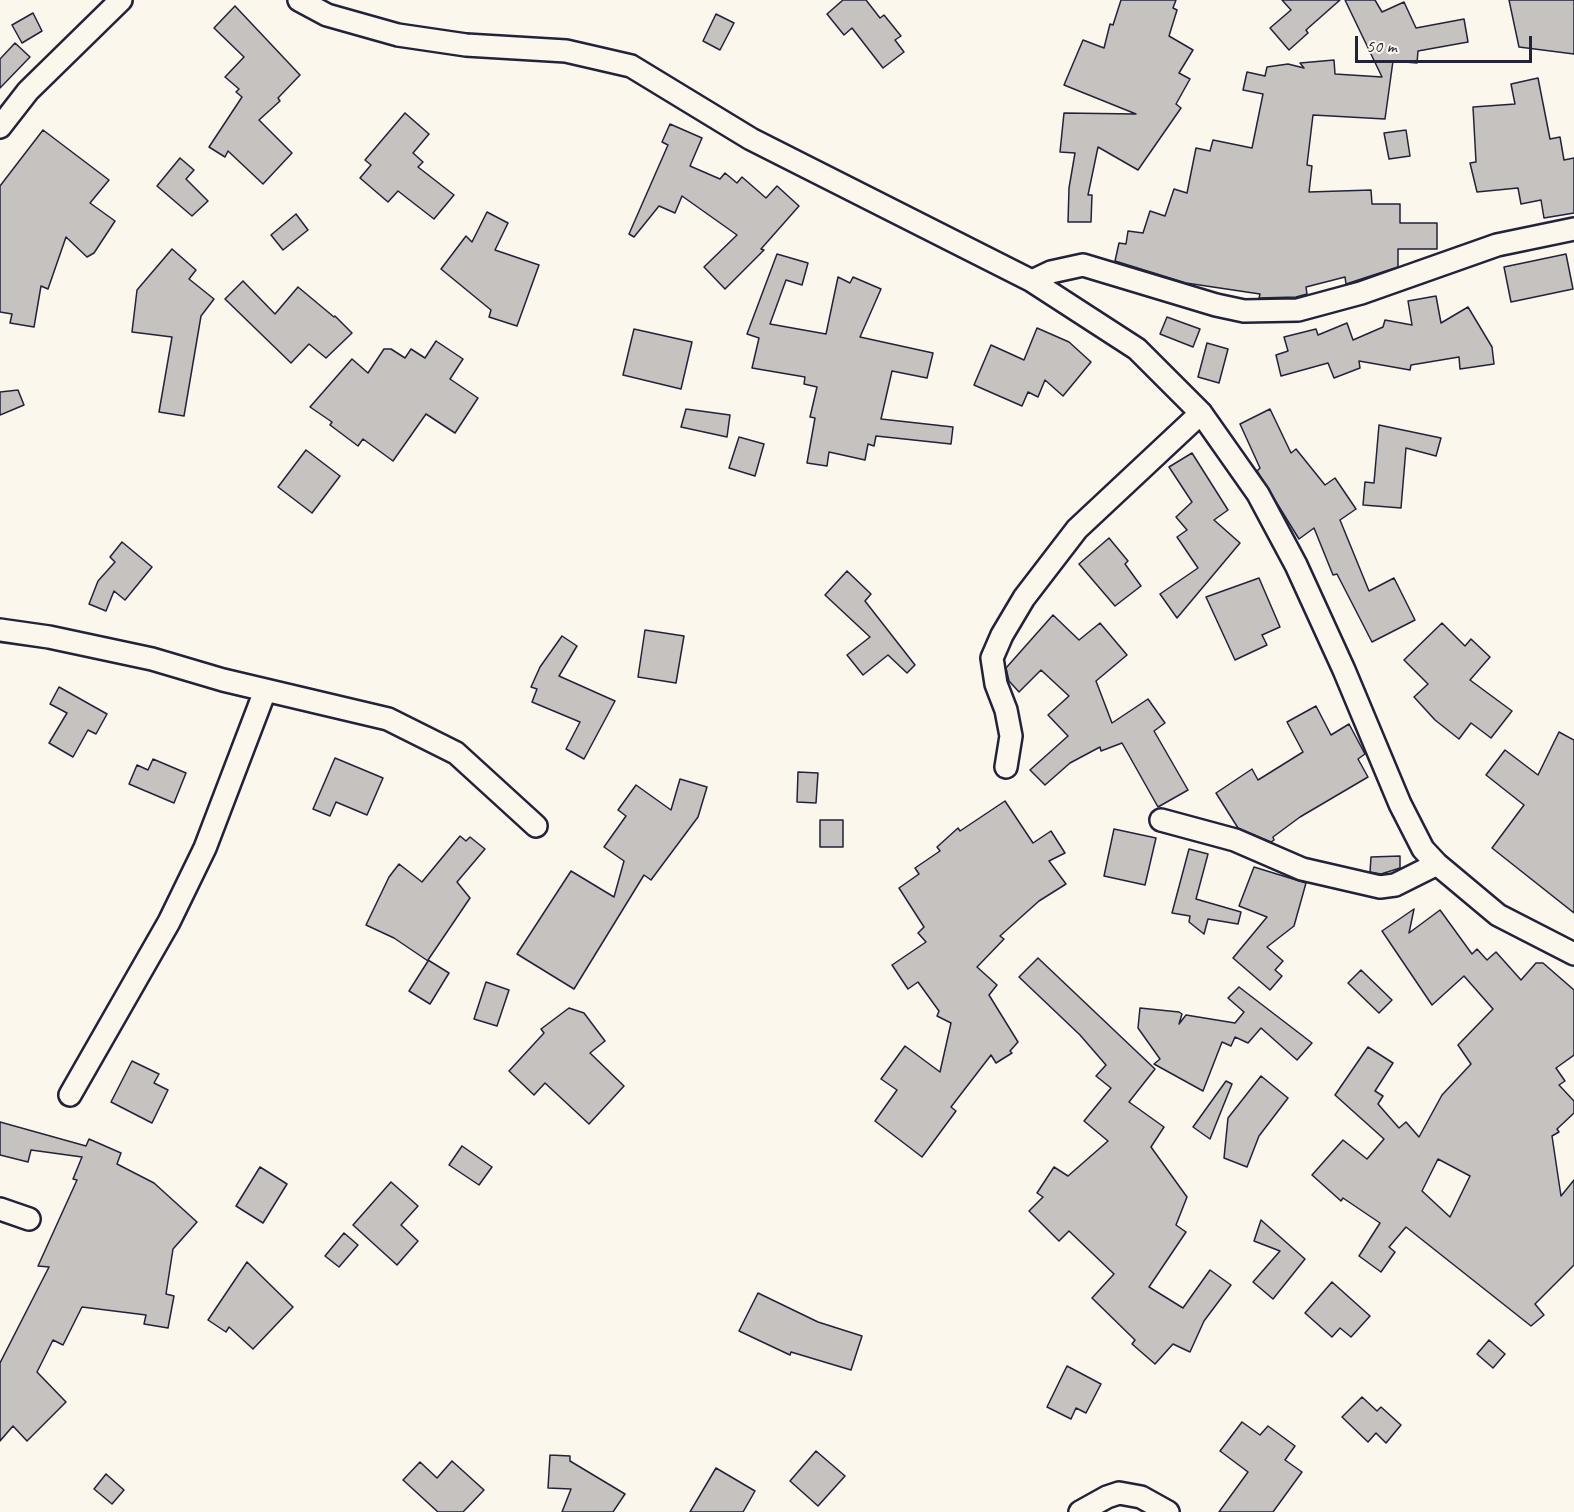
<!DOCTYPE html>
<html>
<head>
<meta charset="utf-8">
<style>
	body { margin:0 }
	#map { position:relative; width:1574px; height:1512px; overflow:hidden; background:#fbf7ec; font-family:Caveat,sans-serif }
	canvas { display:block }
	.scale { position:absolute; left:1355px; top:36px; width:177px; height:27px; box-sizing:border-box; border:3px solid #22223b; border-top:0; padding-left:8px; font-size:18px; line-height:21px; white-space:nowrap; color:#22223b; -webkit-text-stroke:4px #fbf7ec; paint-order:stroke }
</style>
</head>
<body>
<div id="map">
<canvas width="1574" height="1512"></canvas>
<div class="scale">50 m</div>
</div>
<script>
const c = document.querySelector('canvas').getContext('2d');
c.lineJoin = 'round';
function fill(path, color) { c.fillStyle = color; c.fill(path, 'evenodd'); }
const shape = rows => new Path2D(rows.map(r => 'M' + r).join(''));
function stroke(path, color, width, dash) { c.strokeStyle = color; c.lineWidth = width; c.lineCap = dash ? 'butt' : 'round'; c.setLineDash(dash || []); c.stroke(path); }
const building = shape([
	[843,0,866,0,880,18,884,15,901,36,895,40,904,52,883,68,852,28,844,35,827,14,843,0],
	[1121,0,1176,0,1173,8,1177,10,1169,36,1193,50,1179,73,1190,79,1176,104,1181,108,1138,170,1098,147,1088,195,1092,195,1091,222,1068,222,1069,188,1075,153,1060,152,1064,113,1136,114,1064,85,1083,40,1104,48,1110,24,1113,25,1121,0],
	[1282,0,1340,0,1306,30,1308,33,1289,50,1270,28,1291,10,1282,0],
	[1345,0,1375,0,1382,12,1404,2,1416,28,1464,19,1468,42,1418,51,1417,63,1393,61,1385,119,1313,115,1307,165,1312,166,1309,192,1371,190,1372,204,1400,204,1400,223,1437,223,1437,249,1398,249,1398,267,1346,284,1345,277,1306,287,1307,294,1296,297,1259,298,1260,294,1186,283,1115,261,1119,243,1126,244,1128,231,1143,233,1150,211,1165,216,1174,189,1187,193,1196,148,1210,151,1213,140,1252,148,1263,94,1243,90,1247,72,1265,76,1267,67,1288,64,1304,68,1300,63,1334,60,1335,74,1382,77,1345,0],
	[1509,0,1574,0,1574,54,1519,47,1509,0],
	[235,6,300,75,278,98,280,101,259,120,292,153,263,184,228,151,225,157,209,147,242,97,236,92,239,89,225,77,244,57,214,28,235,6],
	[33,13,42,31,22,43,12,25,33,13],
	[716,14,734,23,720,50,703,41,716,14],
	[15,43,30,57,0,88,0,59,15,43],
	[1538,78,1550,139,1560,137,1564,160,1574,158,1574,213,1544,218,1541,200,1521,204,1518,188,1477,192,1470,163,1476,162,1473,107,1515,104,1511,84,1538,78],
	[405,113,429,134,413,153,423,162,418,167,454,195,434,219,398,191,388,202,360,178,371,165,365,160,405,113],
	[670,124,702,138,690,166,720,179,725,173,737,183,742,177,766,198,777,186,799,206,761,249,764,250,725,289,704,267,737,235,682,196,675,213,659,206,634,237,629,234,668,145,662,142,670,124],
	[43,130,109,180,90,203,115,221,94,253,87,257,66,237,48,289,41,286,34,327,10,323,12,314,0,312,0,186,43,130],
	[1406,130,1410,156,1389,159,1384,133,1406,130],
	[180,158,194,170,186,179,208,201,192,216,157,186,180,158],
	[487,212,508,223,495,250,539,265,517,326,489,317,491,310,441,269,466,236,472,242,487,212],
	[296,214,308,230,283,250,271,235,296,214],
	[172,249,196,270,189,279,214,299,201,316,184,416,159,412,172,337,132,332,137,290,172,249],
	[777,254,808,263,802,285,786,280,770,324,826,334,838,277,850,283,853,277,881,289,860,337,933,353,927,378,892,371,881,419,953,427,951,444,876,436,874,446,868,444,865,460,829,452,827,466,807,463,815,418,810,417,817,387,804,384,805,377,752,368,759,338,747,334,777,254],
	[1566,254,1573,289,1511,302,1504,267,1566,254],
	[243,281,275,314,298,287,334,317,335,316,352,333,326,358,309,344,291,363,225,299,243,281],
	[1436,296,1441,323,1468,307,1492,347,1494,364,1460,369,1459,357,1411,365,1410,370,1359,361,1360,368,1334,378,1328,363,1281,376,1276,355,1288,351,1284,337,1316,329,1318,335,1347,323,1353,340,1383,327,1385,320,1412,325,1408,301,1436,296],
	[1167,317,1200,329,1193,347,1160,334,1167,317],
	[1037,328,1069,342,1091,362,1063,396,1045,380,1038,397,1028,392,1022,406,974,385,991,345,1024,360,1037,328],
	[634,329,692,342,681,389,623,375,634,329],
	[436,341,463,359,450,379,478,398,455,433,426,414,393,461,363,439,358,446,330,425,332,422,310,407,352,359,368,373,384,349,391,349,405,358,411,349,425,358,436,341],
	[1207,343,1228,349,1219,383,1198,377,1207,343],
	[18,390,24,405,0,415,0,392,18,390],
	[686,409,730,415,727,437,681,427,686,409],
	[1270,409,1291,453,1296,449,1325,485,1335,478,1356,509,1340,520,1369,591,1394,578,1415,620,1372,642,1337,574,1333,575,1314,528,1299,539,1257,471,1260,468,1240,424,1270,409],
	[1379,425,1441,438,1436,456,1406,448,1401,508,1363,505,1365,482,1374,483,1379,425],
	[739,437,764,444,755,476,729,468,739,437],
	[306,450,340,476,312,513,278,487,306,450],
	[1192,453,1228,510,1214,520,1240,543,1177,618,1160,594,1198,568,1177,537,1187,530,1176,517,1192,502,1169,467,1192,453],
	[1109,538,1128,561,1125,564,1141,586,1115,606,1079,564,1109,538],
	[122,542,152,567,125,600,114,591,106,611,89,604,98,581,115,562,110,557,122,542],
	[847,571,871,594,865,601,915,665,907,673,888,655,863,675,847,655,870,637,825,595,847,571],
	[1259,578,1280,627,1262,635,1267,645,1235,660,1206,597,1259,578],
	[1053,615,1079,640,1100,623,1127,655,1096,681,1112,723,1148,699,1165,723,1154,731,1188,790,1158,807,1122,743,1101,751,1100,747,1070,763,1045,785,1030,770,1068,736,1048,715,1069,696,1041,670,1019,692,1009,681,1006,668,1053,615],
	[1442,623,1465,646,1471,639,1490,657,1470,680,1512,711,1491,738,1471,723,1459,739,1435,720,1414,697,1428,684,1404,660,1442,623],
	[645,630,684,636,676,683,638,677,645,630],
	[562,636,577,646,559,676,615,701,584,759,566,749,580,722,532,702,537,689,531,687,540,667,562,636],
	[59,687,107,714,96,734,88,730,73,757,49,743,67,713,50,704,59,687],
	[1316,706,1331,735,1349,724,1365,754,1358,759,1368,777,1300,817,1273,837,1274,840,1271,842,1238,828,1216,793,1252,769,1258,780,1303,752,1287,722,1316,706],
	[1559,732,1574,740,1574,913,1492,848,1524,805,1486,775,1505,750,1538,775,1559,732],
	[335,758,383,778,367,815,336,802,330,816,313,809,335,758],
	[153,759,186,773,174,803,129,784,137,765,148,770,153,759],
	[798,772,818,773,816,803,797,802,798,772],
	[680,779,707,787,698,817,651,880,644,875,574,989,517,954,571,871,614,897,624,861,604,847,626,816,618,810,636,785,671,810,680,779],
	[1005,801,1033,843,1051,831,1065,853,1049,861,1066,884,1039,901,1000,936,1004,939,977,967,997,985,989,995,1018,1042,1010,1051,1012,1053,996,1063,991,1055,951,1107,956,1111,922,1157,875,1121,897,1090,881,1079,905,1046,940,1072,951,1023,937,1016,939,1011,918,982,908,989,892,965,926,942,918,933,924,927,899,888,919,874,915,868,940,851,937,847,958,828,960,831,1005,801],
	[820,820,843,820,843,847,820,847,820,820],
	[1114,829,1156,838,1145,885,1104,876,1114,829],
	[460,836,466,841,470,837,485,849,457,882,470,898,428,960,449,973,430,1004,409,991,428,961,394,938,366,925,389,877,399,864,422,882,460,836],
	[1189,849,1208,854,1196,899,1241,912,1238,924,1208,919,1204,934,1189,922,1190,916,1172,913,1189,849],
	[1400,856,1400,868,1381,874,1370,872,1371,857,1400,856],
	[1254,867,1306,883,1294,926,1267,947,1283,961,1275,970,1282,976,1270,990,1233,958,1267,917,1239,906,1254,867],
	[1414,909,1409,933,1440,910,1472,954,1477,949,1487,960,1496,952,1521,980,1536,963,1543,963,1574,990,1574,1055,1556,1068,1565,1081,1559,1085,1574,1101,1574,1113,1557,1129,1559,1132,1552,1136,1561,1196,1574,1180,1574,1265,1535,1304,1544,1315,1531,1326,1406,1227,1389,1247,1395,1252,1381,1272,1359,1256,1380,1223,1343,1198,1341,1201,1312,1175,1343,1140,1367,1159,1384,1139,1335,1095,1368,1047,1393,1063,1375,1091,1383,1096,1378,1104,1399,1128,1406,1122,1419,1137,1442,1095,1471,1064,1458,1045,1493,1009,1464,976,1432,1005,1382,931,1414,909],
	[1438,1159,1470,1176,1450,1217,1422,1191,1438,1159],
	[1038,958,1155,1069,1129,1102,1164,1127,1151,1147,1187,1197,1176,1225,1186,1232,1149,1287,1183,1308,1210,1270,1231,1285,1204,1321,1190,1352,1173,1344,1155,1364,1132,1344,1135,1340,1092,1298,1114,1274,1069,1231,1059,1241,1029,1211,1043,1197,1037,1193,1054,1167,1068,1176,1108,1141,1084,1121,1111,1088,1096,1076,1106,1065,1080,1035,1019,977,1038,958],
	[1361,970,1392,1000,1379,1013,1348,983,1361,970],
	[486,982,509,990,497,1026,474,1019,486,982],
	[1239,987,1312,1043,1297,1060,1261,1028,1248,1043,1235,1037,1231,1046,1222,1042,1203,1091,1154,1064,1160,1059,1138,1028,1140,1008,1179,1012,1182,1014,1179,1024,1186,1015,1235,1023,1244,1012,1228,998,1239,987],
	[569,1008,584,1013,605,1041,590,1053,624,1086,589,1124,545,1083,534,1095,509,1071,544,1033,541,1029,569,1008],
	[132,1061,159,1074,154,1083,168,1090,152,1123,111,1102,132,1061],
	[1261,1076,1288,1098,1259,1136,1247,1167,1224,1158,1228,1118,1261,1076],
	[1226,1081,1232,1084,1210,1139,1193,1127,1226,1081],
	[0,1122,86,1146,89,1139,121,1153,117,1164,154,1183,197,1222,173,1249,166,1294,174,1296,168,1328,144,1324,146,1315,82,1307,63,1345,53,1340,37,1372,66,1402,27,1441,13,1426,0,1441,0,1363,49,1267,38,1266,77,1180,73,1179,82,1157,31,1150,28,1162,0,1155,0,1122],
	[462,1146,492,1167,479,1185,449,1165,462,1146],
	[260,1167,287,1184,263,1223,236,1206,260,1167],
	[391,1182,418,1206,401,1225,418,1241,397,1265,353,1225,391,1182],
	[1261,1220,1305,1259,1273,1299,1253,1282,1280,1251,1254,1241,1261,1220],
	[344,1233,358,1245,339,1267,325,1256,344,1233],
	[247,1262,293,1307,253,1349,229,1327,226,1332,208,1320,247,1262],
	[1332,1282,1370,1316,1351,1337,1340,1328,1332,1337,1305,1313,1332,1282],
	[758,1293,818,1322,862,1336,851,1370,791,1352,790,1355,739,1331,758,1293],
	[1489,1340,1505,1354,1493,1368,1477,1354,1489,1340],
	[1067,1366,1101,1384,1086,1413,1076,1408,1071,1419,1047,1407,1067,1366],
	[1362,1397,1377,1411,1381,1407,1401,1425,1386,1443,1376,1433,1368,1442,1342,1417,1362,1397],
	[1242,1422,1260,1435,1268,1426,1295,1446,1285,1460,1302,1472,1273,1512,1219,1512,1248,1472,1220,1451,1242,1422],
	[816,1451,845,1476,818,1506,790,1481,816,1451],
	[550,1455,570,1456,570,1461,625,1494,613,1512,562,1512,571,1489,548,1488,550,1455],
	[452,1461,484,1490,463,1512,438,1512,403,1480,420,1462,437,1478,452,1461],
	[716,1468,755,1491,743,1512,690,1512,716,1468],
	[106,1474,124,1490,112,1504,94,1489,106,1474]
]);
const street = shape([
	[299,0,327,15,398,35,466,45,566,51,631,66,751,139,1032,281,1137,349,1201,413,1258,494,1296,565,1344,670,1400,804,1423,849,1437,864,1498,915,1574,954],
	[0,127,28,91,121,0],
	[1032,281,1051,272,1083,265,1216,305,1244,311,1298,310,1361,293,1497,245,1574,229],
	[0,630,49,637,152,659,223,680,388,719,456,753,536,826],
	[1006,767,1011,736,1006,710,996,684,992,658,1002,635,1024,598,1077,529,1201,413],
	[1161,820,1235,840,1302,869,1380,887,1395,885,1437,864],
	[70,1095,169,922,205,848,265,691],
	[0,1209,29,1219],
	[1080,1512,1107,1497,1119,1493,1141,1497,1168,1512]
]);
fill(building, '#c6c2c0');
stroke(building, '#22223b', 1.5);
stroke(street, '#22223b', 26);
stroke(street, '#fbf7ec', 21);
</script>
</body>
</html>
